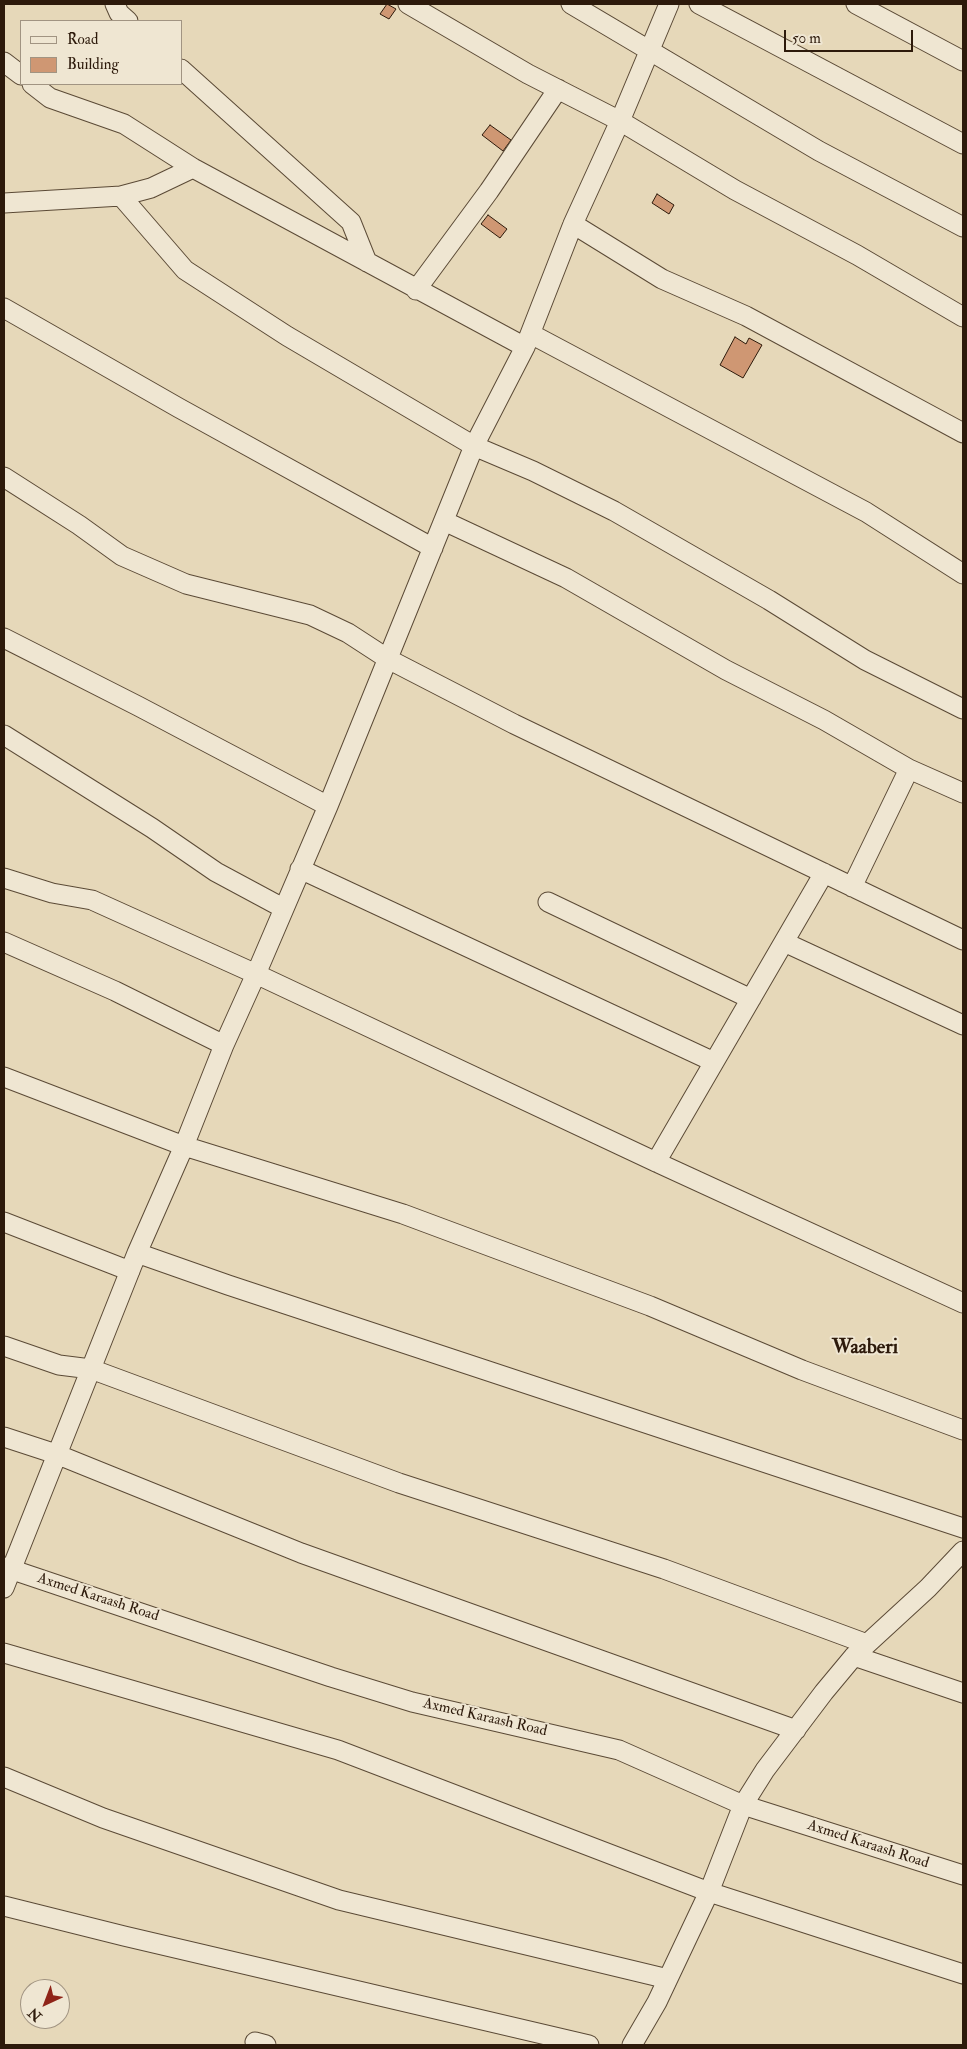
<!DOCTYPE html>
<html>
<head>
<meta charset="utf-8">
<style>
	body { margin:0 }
	#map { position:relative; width:967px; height:2049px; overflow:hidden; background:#e6d8b9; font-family:"IM FELL Double Pica",serif }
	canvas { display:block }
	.frame { position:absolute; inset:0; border:5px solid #2d1a0b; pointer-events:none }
	.legend { position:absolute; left:20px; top:20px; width:162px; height:65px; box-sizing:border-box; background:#efe6d2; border:1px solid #a19482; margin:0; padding:6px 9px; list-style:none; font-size:15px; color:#2d1a0b }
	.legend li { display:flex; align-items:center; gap:10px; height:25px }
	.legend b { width:25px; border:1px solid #a19482 }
	.north { position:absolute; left:20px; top:1979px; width:50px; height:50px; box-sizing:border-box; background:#efe6d2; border:1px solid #a19482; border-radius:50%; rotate:223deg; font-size:14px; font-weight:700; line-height:20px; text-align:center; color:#2d1a0b }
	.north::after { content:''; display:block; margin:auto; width:18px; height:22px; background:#8f2418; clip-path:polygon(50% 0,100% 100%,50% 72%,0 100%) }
	.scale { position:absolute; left:784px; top:30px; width:129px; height:22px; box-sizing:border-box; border:2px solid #2d1a0b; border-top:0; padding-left:6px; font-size:15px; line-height:18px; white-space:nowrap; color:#2d1a0b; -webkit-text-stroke:4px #efe6d2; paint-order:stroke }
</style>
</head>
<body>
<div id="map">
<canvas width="967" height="2049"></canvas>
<div class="frame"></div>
<ul class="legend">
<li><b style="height:6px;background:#efe6d2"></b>Road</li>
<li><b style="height:14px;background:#cf9773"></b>Building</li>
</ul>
<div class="north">N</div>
<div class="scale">50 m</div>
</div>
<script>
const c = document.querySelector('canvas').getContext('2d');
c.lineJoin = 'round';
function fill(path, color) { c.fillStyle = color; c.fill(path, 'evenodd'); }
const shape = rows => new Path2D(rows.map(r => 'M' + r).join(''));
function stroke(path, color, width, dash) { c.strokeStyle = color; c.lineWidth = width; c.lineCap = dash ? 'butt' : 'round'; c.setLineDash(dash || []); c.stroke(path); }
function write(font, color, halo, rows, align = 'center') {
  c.font = font + ' "IM FELL Double Pica",serif'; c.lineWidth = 4; c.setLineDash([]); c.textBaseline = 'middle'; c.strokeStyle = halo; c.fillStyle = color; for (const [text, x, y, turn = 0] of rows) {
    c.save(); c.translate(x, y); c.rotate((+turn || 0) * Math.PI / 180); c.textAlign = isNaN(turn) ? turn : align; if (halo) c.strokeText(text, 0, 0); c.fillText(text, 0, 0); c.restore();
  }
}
const building = shape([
	[387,4,396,9,389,19,380,14,387,4],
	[490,125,511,140,503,151,482,135,490,125],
	[657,194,674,205,669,214,652,203,657,194],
	[488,215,507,229,500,238,481,224,488,215],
	[735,337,746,344,749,338,762,345,743,378,720,365,735,337]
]);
const minor = shape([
	[115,4,119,13,128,21],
	[408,4,528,74,620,121,735,190,857,255,963,317],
	[571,4,819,151,963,227],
	[699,4,963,144],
	[856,4,963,61],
	[4,62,21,75],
	[181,69,351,222,367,262],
	[32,84,50,98,124,124,193,168,525,347],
	[121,196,185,270,287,336,474,446,533,471,614,511,769,600,865,660,963,709],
	[4,203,121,196,151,188,193,168],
	[573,224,662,279,746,316,963,433],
	[416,290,489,191,558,89],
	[4,308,179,408,433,548],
	[531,334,866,512,963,574],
	[4,477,79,525,122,556,186,584,310,615,348,633,388,659,514,724,963,940],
	[444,521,566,578,726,670,824,720,909,769],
	[4,638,138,706,328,806],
	[4,735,152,828,216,872,283,908],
	[300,869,714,1062],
	[4,878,52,893,92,900,256,974,656,1162,963,1303],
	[852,887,909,769,963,793],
	[548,902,751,999],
	[4,942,115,991,224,1045],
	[784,942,963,1025],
	[4,1077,184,1146,403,1214,650,1306,802,1370,963,1430],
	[656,1162,824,873],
	[4,1222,130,1271],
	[137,1253,228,1285,963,1528],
	[4,1346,59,1365,91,1369,399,1483,664,1569,867,1644],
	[4,1437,56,1454,301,1553,796,1730],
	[4,1567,331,1677,412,1702,619,1750,743,1805,963,1875],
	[4,1588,137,1253,184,1146,224,1045,256,974,328,806,474,446,525,347,573,224,620,121,669,4],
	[4,1653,338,1750,709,1892,963,1974],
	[854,1656,963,1693],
	[4,1777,103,1818,339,1900,668,1979],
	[4,1906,124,1936,589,2045],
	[255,2042,266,2045],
	[632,2045,657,2002,709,1892,743,1805,765,1770,824,1692,854,1656,928,1588,963,1551]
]);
const streetNames = [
	["Axmed Karaash Road",98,1598,18],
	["Axmed Karaash Road",485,1718,13],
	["Axmed Karaash Road",868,1845,18]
];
const districtNames = [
	["Waaberi",865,1349]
];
fill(building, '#cf9773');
stroke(building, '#2d1a0b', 1);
stroke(minor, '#5b4a36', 21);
stroke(minor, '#efe6d2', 19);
write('15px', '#2d1a0b', '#efe6d2', streetNames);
write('bold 20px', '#2d1a0b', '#efe6d2', districtNames);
</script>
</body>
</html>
